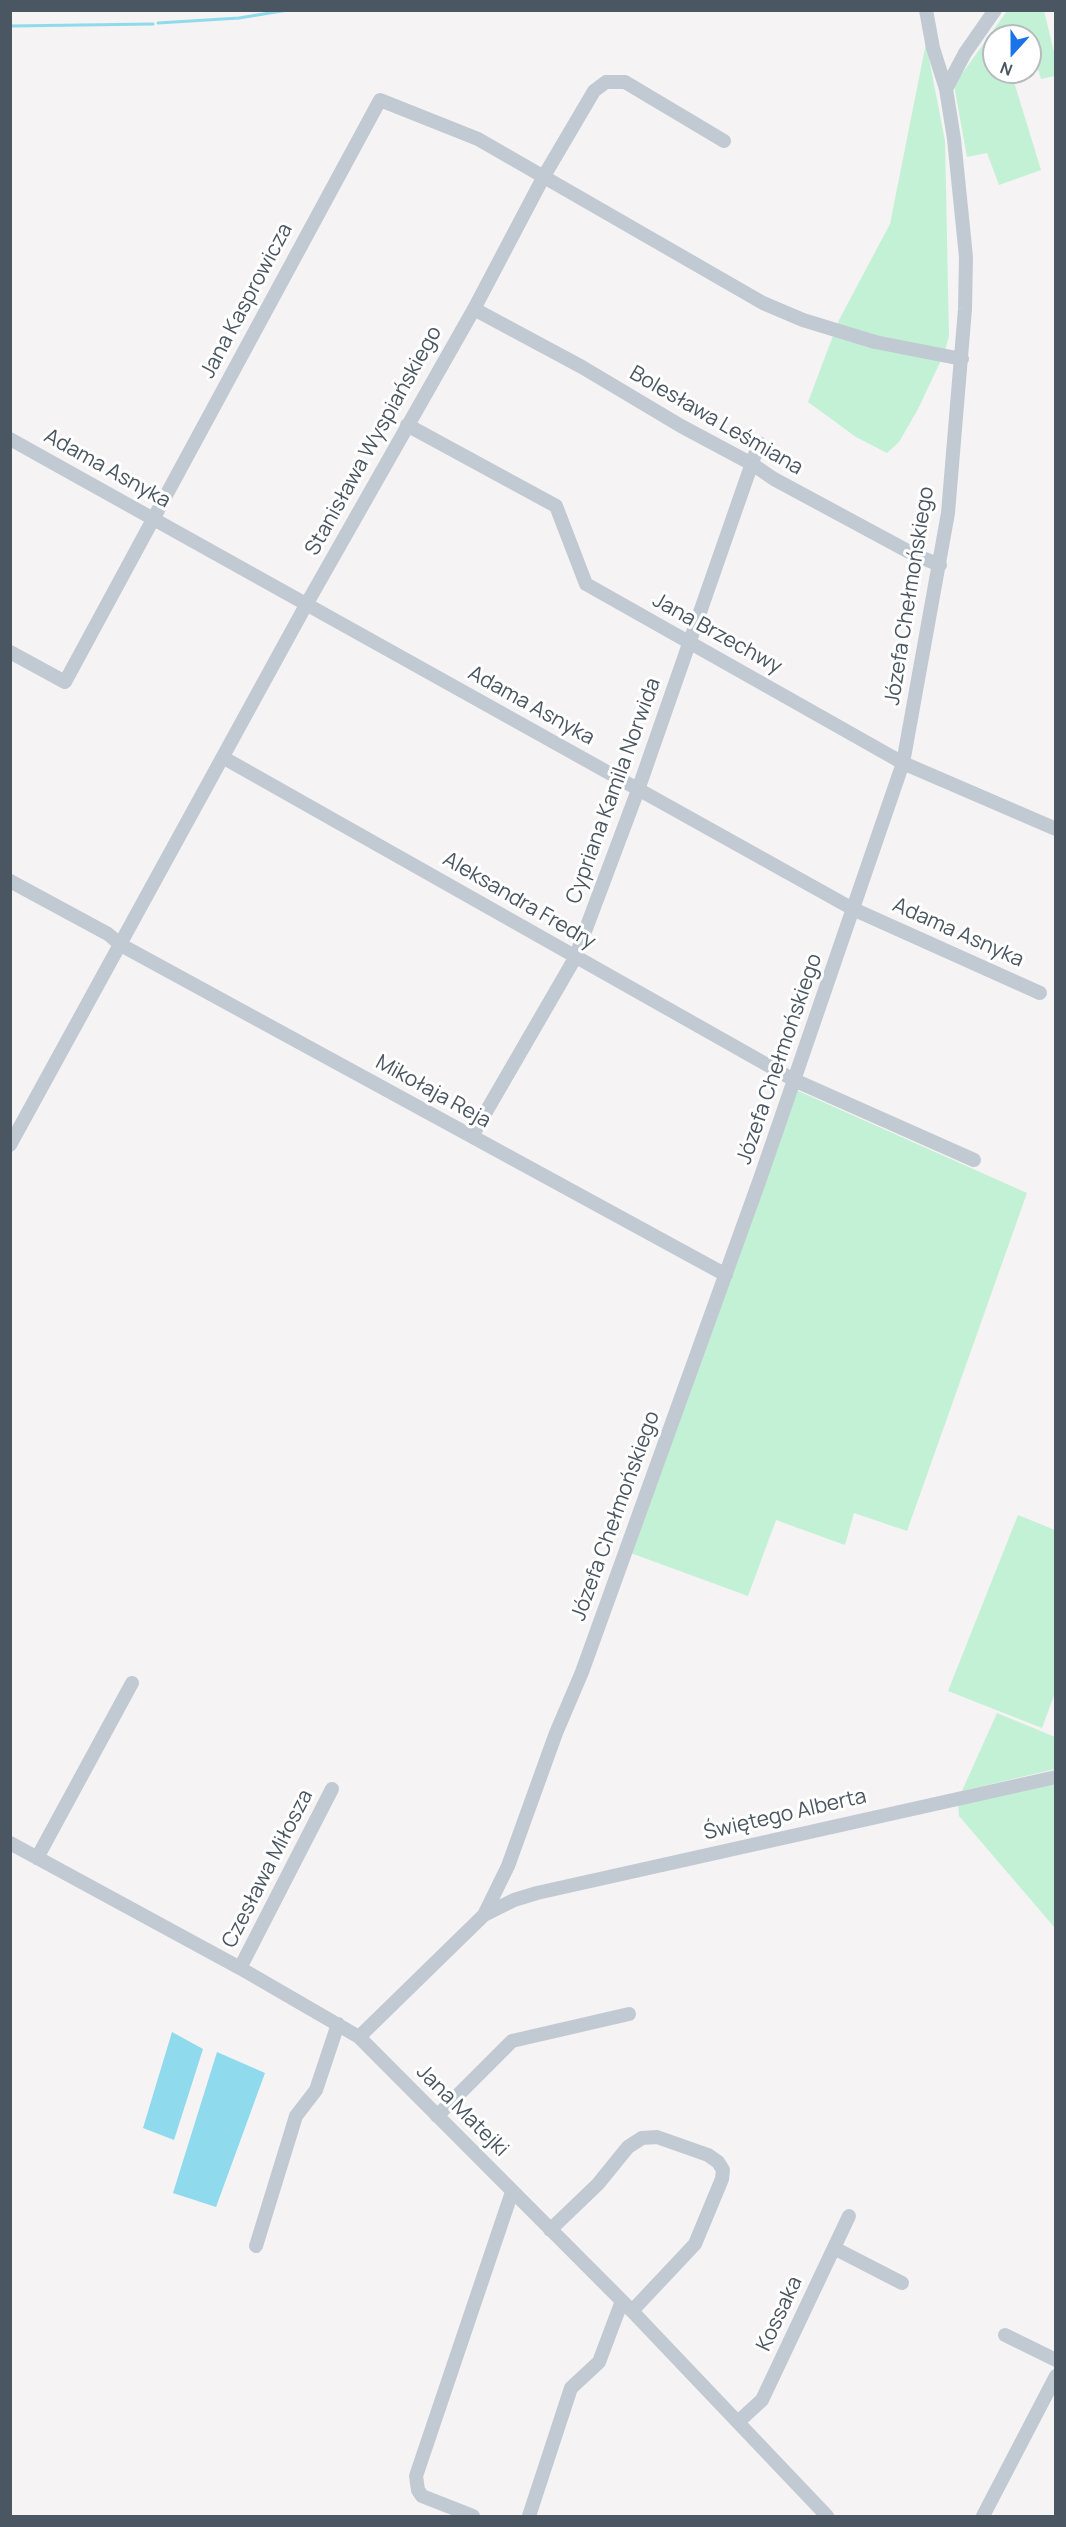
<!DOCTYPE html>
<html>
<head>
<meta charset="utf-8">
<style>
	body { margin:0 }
	#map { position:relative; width:1066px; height:2527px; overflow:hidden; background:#f5f3f3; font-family:Manrope,sans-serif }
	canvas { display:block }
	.frame { position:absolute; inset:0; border:12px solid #4a5661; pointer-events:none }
	.north { position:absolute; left:982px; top:24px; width:60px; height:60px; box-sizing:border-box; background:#fff; border:2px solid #b7bbc0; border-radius:50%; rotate:201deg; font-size:16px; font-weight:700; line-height:24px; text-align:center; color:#4a5661 }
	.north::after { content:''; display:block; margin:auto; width:21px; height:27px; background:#1a73e8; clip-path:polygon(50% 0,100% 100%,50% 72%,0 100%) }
</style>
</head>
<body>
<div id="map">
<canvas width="1066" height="2527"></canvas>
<div class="frame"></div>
<div class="north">N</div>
</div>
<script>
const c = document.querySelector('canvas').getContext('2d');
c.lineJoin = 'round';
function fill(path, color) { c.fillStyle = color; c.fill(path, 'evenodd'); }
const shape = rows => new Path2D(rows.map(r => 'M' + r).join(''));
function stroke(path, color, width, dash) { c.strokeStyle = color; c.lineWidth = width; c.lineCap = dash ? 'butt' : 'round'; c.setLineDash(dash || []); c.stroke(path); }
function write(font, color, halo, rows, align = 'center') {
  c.font = font + ' Manrope,sans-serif'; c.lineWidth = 6; c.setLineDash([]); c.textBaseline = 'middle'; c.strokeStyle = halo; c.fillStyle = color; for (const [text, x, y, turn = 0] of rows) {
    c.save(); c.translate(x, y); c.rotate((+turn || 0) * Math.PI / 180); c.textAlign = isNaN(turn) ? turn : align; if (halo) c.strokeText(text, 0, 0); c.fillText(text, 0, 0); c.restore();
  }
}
const green = shape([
	[1007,11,1044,11,1055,56,1055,76,1041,79,1032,50,1030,50,1030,36,994,36,994,72,1011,72,1041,170,999,185,987,153,967,157,954,85],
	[926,43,945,141,949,336,944,354,918,409,899,442,887,453,856,437,808,402,839,320,890,224],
	[796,1090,1027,1193,907,1531,854,1513,845,1545,776,1520,748,1596,628,1552],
	[1018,1515,1055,1530,1055,1693,1042,1728,948,1691],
	[997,1713,1055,1737,1055,1769,962,1791],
	[1055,1782,1055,1928,959,1816,958,1803]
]);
const water = shape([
	[172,2032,203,2049,174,2140,143,2128],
	[217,2052,265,2073,216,2207,173,2193]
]);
const stream = shape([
	[158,23,239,18,288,10],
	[10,26,153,24]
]);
const minor = shape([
	[946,89,965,53,995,10],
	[474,309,582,367,681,426,752,464,774,479,915,555,940,565],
	[407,425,556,506,586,584,903,763,1056,829],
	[10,439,853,909,1040,993],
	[10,652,65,682,380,100,478,139,763,303,803,320,875,342,962,359],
	[224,758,794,1080,974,1160],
	[10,881,108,934,121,945,726,1275],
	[472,1136,575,958,638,790,759,443],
	[10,1145,306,605,474,309,544,176,594,91,606,82,625,82,724,141],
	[10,1843,240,1968,359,2037,632,2311,827,2516],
	[37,1858,132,1683],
	[484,1915,514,1900,537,1893,1056,1777],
	[240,1968,332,1789],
	[359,2037,484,1915,508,1866,556,1733,582,1672,760,1179,903,763,948,513,965,309,966,257,954,139,946,89,933,48,926,10],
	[437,2116,512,2041,629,2014],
	[550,2230,598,2184,628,2147,642,2138,657,2137,708,2155,718,2162,723,2170,722,2179,695,2244,632,2311],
	[256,2246,296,2116,316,2090,338,2024],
	[834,2248,902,2283],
	[1005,2335,1056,2360],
	[738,2422,762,2400,849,2216],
	[473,2516,422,2496,418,2490,416,2476,512,2192],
	[529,2516,571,2388,599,2362,622,2301],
	[983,2516,1056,2376]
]);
const streetNames = [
	["Jana Kasprowicza",247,301,-62],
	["Bolesława Leśmiana",716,421,30],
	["Stanisława Wyspiańskiego",374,441,-61],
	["Adama Asnyka",107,469,29],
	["Józefa Chełmońskiego",910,596,-81],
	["Jana Brzechwy",717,634,29],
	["Adama Asnyka",531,706,29],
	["Cypriana Kamila Norwida",614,791,-70],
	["Aleksandra Fredry",519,901,30],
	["Adama Asnyka",958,933,24],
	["Józefa Chełmońskiego",780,1059,-71],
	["Mikołaja Reja",433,1092,29],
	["Józefa Chełmońskiego",616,1516,-70],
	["Świętego Alberta",785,1815,-13],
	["Czesława Miłosza",268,1869,-63],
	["Jana Matejki",462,2111,45],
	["Kossaka",780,2314,-65]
];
fill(green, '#c3f1d5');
fill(water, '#90daee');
stroke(stream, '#90daee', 3);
stroke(minor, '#c1cad2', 14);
write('21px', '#4a5661', '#fff', streetNames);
</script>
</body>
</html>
